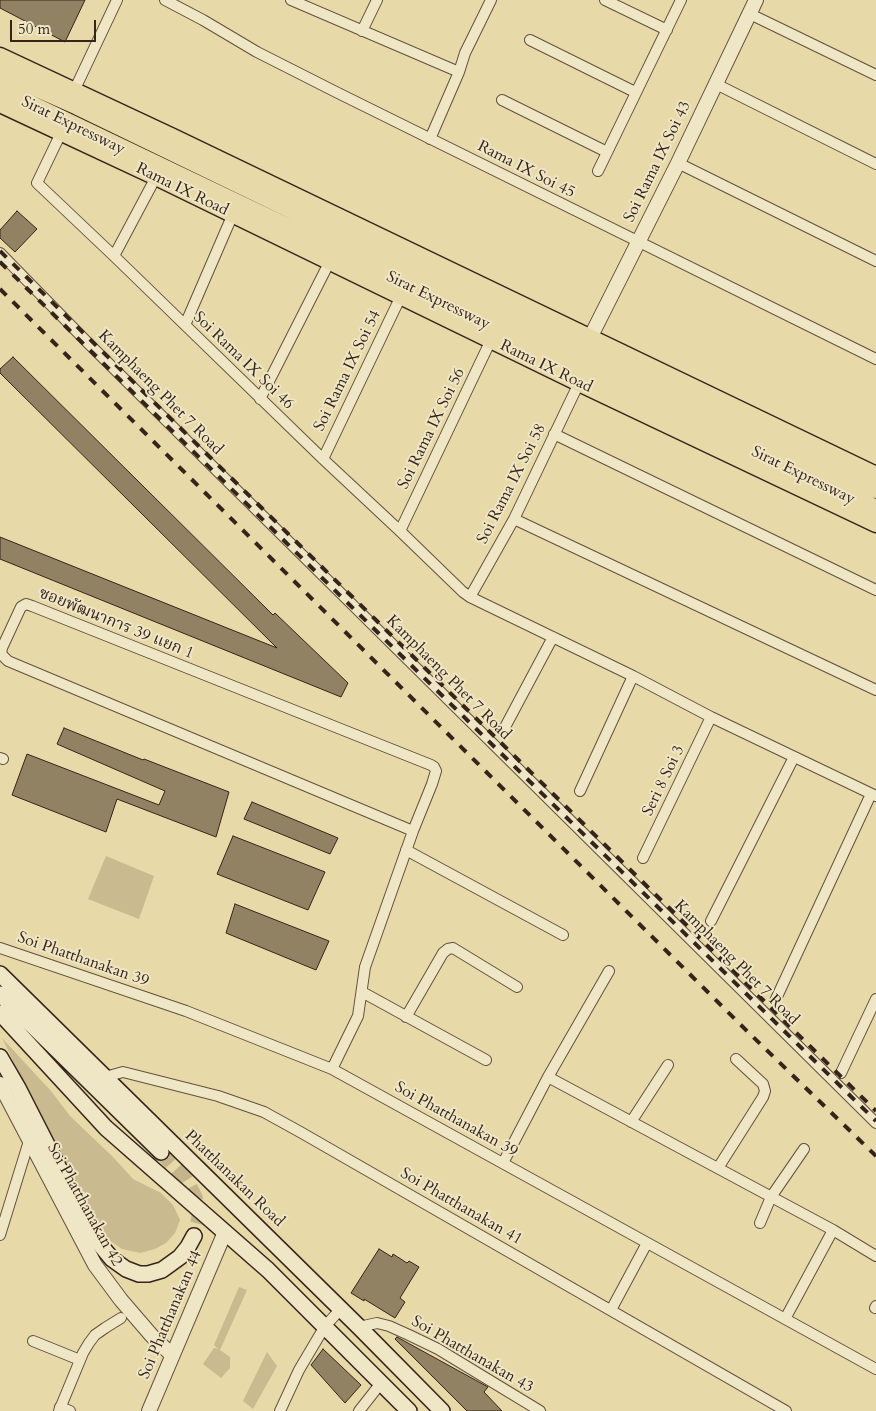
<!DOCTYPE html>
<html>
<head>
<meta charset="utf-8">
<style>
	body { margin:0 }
	#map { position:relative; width:876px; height:1411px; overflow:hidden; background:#e7d9a8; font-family:Cardo,serif }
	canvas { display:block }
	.scale { position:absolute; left:10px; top:20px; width:86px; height:22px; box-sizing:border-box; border:2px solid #36241a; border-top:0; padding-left:6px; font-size:15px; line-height:18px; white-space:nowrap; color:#36241a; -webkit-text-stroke:4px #efe6c6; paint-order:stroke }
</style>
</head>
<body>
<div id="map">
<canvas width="876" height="1411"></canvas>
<div class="scale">50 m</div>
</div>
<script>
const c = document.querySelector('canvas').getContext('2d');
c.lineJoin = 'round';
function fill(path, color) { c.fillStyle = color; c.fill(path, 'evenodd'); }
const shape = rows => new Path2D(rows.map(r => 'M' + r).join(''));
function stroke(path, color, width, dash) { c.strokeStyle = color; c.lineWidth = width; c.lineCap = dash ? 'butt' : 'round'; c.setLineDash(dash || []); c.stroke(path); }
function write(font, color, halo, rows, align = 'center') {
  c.font = font + ' Cardo,"Noto Serif Thai",serif'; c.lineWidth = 4; c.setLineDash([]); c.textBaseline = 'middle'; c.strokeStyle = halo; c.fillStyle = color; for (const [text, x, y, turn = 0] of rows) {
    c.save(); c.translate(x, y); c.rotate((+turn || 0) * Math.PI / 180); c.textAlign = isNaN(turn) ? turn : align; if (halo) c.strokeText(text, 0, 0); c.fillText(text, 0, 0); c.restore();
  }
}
const green = shape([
	[106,856,154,876,139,919,88,899],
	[2,1038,51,1091,70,1116,113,1157,133,1179,161,1193,173,1205,180,1220,175,1233,166,1243,155,1249,140,1253,122,1249,109,1240,94,1221,69,1175],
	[239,1287,247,1290,220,1350,230,1357,230,1368,221,1378,203,1364,214,1348,218,1349,214,1345],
	[267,1352,277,1366,253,1409,243,1401]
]);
const building = shape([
	[0,0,85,0,65,42,0,8,0,0],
	[17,211,37,229,15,252,0,238,0,230,17,211],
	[13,357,273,615,275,613,348,683,341,697,0,559,0,537,277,648,0,373,0,369,13,357],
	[64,728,143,760,144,759,229,792,216,837,117,799,106,832,12,795,27,754,159,805,165,791,57,744,64,728],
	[252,802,338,838,330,854,244,819,252,802],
	[233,836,325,872,308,910,217,874,233,836],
	[235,904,329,941,316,970,226,933,235,904],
	[379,1249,392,1257,393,1254,407,1263,409,1261,419,1267,400,1298,405,1302,395,1318,364,1299,364,1301,351,1293,379,1249],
	[397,1337,488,1387,484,1392,502,1411,467,1411,395,1339,397,1337],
	[323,1349,361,1385,345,1403,311,1365,323,1349]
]);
const secondaryTunnel = shape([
	[161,1152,184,1177,190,1187,195,1197,198,1208,199,1218,194,1236]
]);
const minor = shape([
	[165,0,203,20,257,52,336,92,876,359],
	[291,0,459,72],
	[605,0,667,30],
	[750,14,876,75],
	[362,31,377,0],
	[530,40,635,92],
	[716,84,876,164],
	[74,91,117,0],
	[502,100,607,152],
	[61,133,37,183,114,256,323,459,400,531,463,592,470,597,633,676,711,717,876,796],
	[430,139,459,72,465,53,491,0],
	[678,163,876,261],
	[598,171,681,0],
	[0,253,89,344,876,1123],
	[114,256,156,177],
	[185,325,233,214],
	[260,399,330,261],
	[554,434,876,590],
	[323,459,401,296],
	[514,519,876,690],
	[400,531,491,340],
	[470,597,514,519,579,383],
	[504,729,553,637],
	[0,758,3,759],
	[580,791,633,676],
	[406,850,563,935],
	[643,858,711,717],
	[711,921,794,757],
	[0,948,186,1011,332,1069,876,1369],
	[362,992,486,1060],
	[775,1001,871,794],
	[406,1017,443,953,448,949,453,948,517,987],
	[332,1069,358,1016,365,967,413,831,432,784,436,771,434,767,431,765,32,606,26,604,21,607,2,648,1,654,8,661,413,831],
	[841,1073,876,999],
	[105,1077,123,1072,218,1096,264,1112,302,1133,786,1411],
	[548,1077,833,1230,876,1256],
	[631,1122,668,1065],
	[503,1163,548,1077,609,971],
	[718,1168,763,1097,765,1091,763,1084,736,1059],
	[760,1223,771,1197,804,1149],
	[0,1235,29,1141],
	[875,1308,876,1306],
	[611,1310,647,1243],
	[785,1319,833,1230],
	[359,1327,377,1323,389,1326,409,1335,438,1349,540,1411],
	[33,1341,80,1360],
	[60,1407,70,1411],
	[59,1411,83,1353,89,1343,95,1335,105,1328,121,1318],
	[280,1411,299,1370,325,1326,341,1309],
	[359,1411,381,1383]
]);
const tertiary = shape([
	[590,338,678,163,756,0],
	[0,1084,95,1265,121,1300,152,1336,172,1355],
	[149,1411,225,1232]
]);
const secondary = shape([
	[0,974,359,1327,442,1411],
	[0,994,161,1152],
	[0,1013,106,1128,268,1270,409,1411],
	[0,1057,18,1088,90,1229,102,1247,112,1259,126,1269,139,1274,148,1274,162,1270,180,1257,188,1247,194,1236]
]);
const primary = shape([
	[0,56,173,137,876,475],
	[0,104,156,177,579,383,876,524]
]);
const motorway = shape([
	[0,70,78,105,475,297,876,488],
	[0,91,876,510]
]);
const rail = shape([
	[0,251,876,1111],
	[0,262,876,1121],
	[0,289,749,1033,876,1156]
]);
const streetNames = [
	["Sirat Expressway",73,126,26],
	["Soi Rama IX Soi 43",658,162,-64],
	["Rama IX Soi 45",526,170,27],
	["Rama IX Road",182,190,26],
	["Sirat Expressway",438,301,26],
	["Soi Rama IX Soi 46",243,361,44],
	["Rama IX Road",546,367,26],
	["Soi Rama IX Soi 54",348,371,-64],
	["Kamphaeng Phet 7 Road",160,393,45],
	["Soi Rama IX Soi 56",432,429,-64],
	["Sirat Expressway",803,476,26],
	["Soi Rama IX Soi 58",512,484,-63],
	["ซอยพัฒนาการ 39 แยก 1",116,624,22],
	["Kamphaeng Phet 7 Road",448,678,45],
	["Seri 8 Soi 3",664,781,-64],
	["Soi Phatthanakan 39",83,960,19],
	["Kamphaeng Phet 7 Road",736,963,45],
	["Soi Phatthanakan 39",456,1120,29],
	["Phatthanakan Road",234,1179,44],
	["Soi Phatthanakan 42",84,1205,61],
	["Soi Phatthanakan 41",461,1207,30],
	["Soi Phatthanakan 44",171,1315,-67],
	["Soi Phatthanakan 43",472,1355,30]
];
fill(green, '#c9ba90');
fill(building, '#928264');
stroke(building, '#36241a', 1);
stroke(secondaryTunnel, '#c4b58c', 15, [15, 8]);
stroke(minor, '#62513e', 12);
stroke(tertiary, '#62513e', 16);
stroke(secondary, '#36241a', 18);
stroke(primary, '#36241a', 19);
stroke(motorway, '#36241a', 22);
stroke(minor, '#efe6c6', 10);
stroke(tertiary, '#efe6c6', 14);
stroke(secondary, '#efe6c6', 15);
stroke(primary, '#e7d9a8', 16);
stroke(motorway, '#e7d9a8', 20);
stroke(rail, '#36241a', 4, [9, 9]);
write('16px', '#36241a', '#efe6c6', streetNames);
</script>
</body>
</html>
